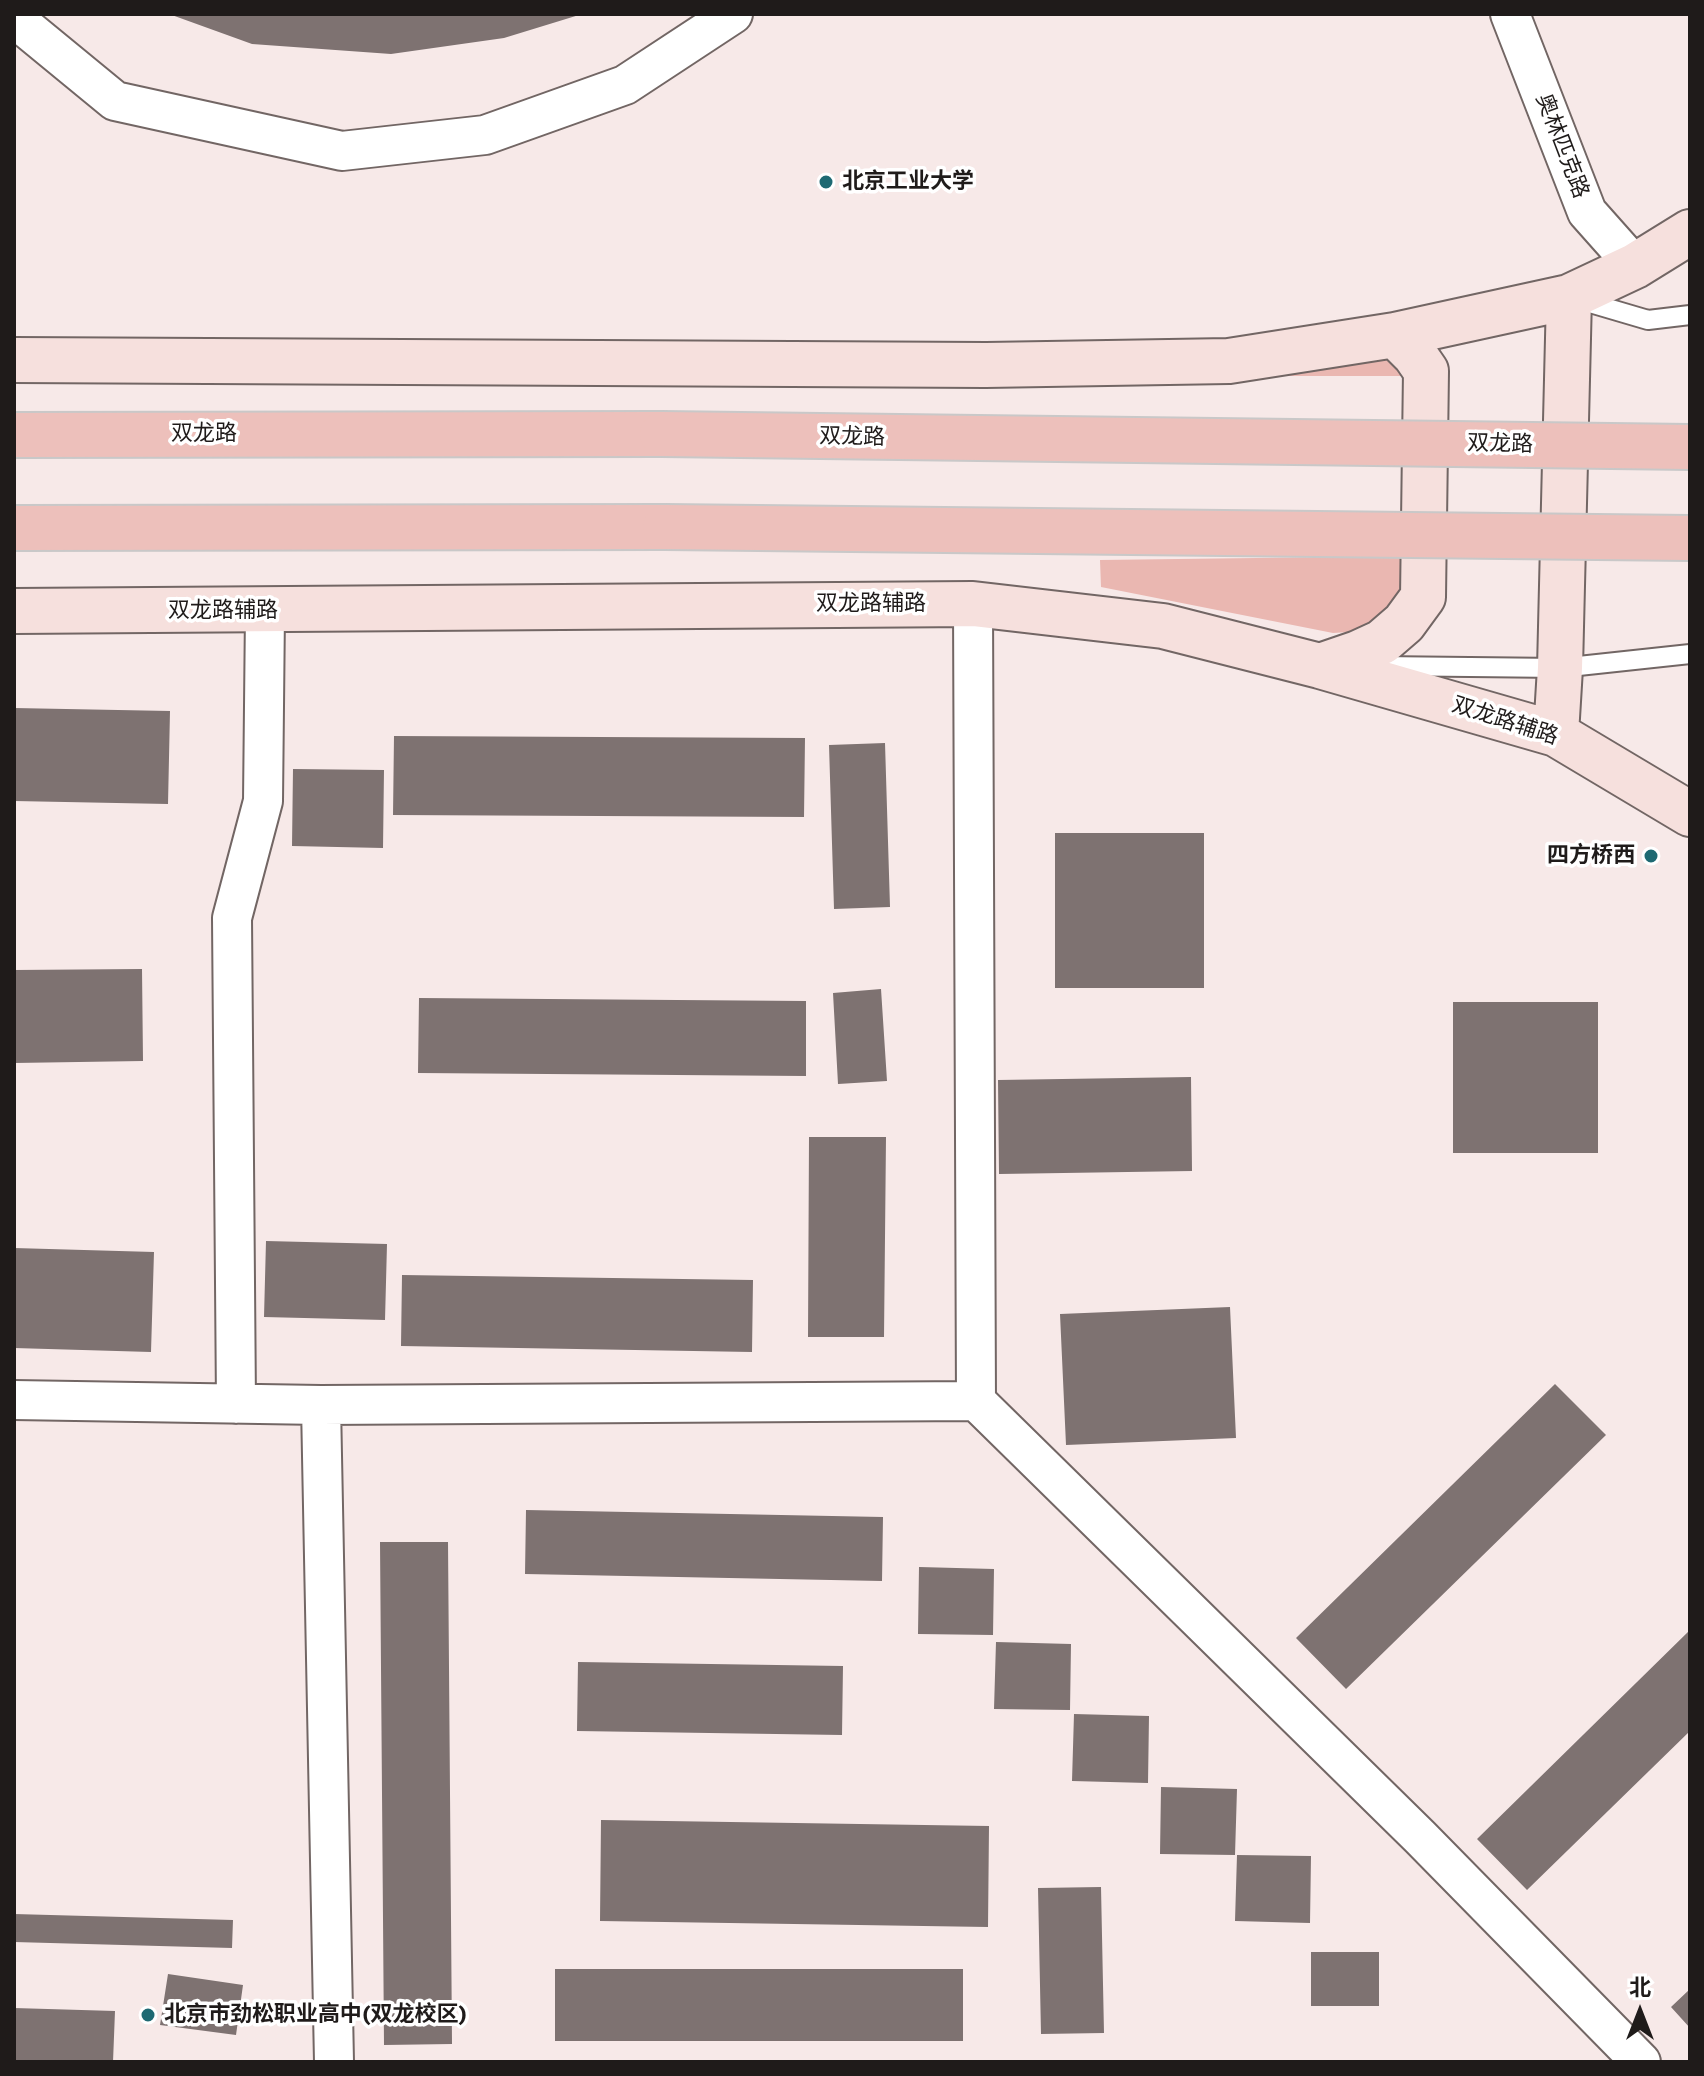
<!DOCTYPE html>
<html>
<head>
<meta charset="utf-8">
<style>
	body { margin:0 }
	#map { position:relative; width:1704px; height:2076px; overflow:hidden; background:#f7e9e8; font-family:"Work Sans","Noto Sans SC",sans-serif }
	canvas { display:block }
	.frame { position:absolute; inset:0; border:16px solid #1f1b1a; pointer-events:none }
	.north { position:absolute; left:1600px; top:1972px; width:80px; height:80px; -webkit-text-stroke:6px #fff; paint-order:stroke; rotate:0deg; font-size:22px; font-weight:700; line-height:32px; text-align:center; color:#1f1b1a }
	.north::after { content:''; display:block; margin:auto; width:28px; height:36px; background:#1f1b1a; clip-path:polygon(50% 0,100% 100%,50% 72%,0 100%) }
</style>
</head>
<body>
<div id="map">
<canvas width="1704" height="2076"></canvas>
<div class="frame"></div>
<div class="north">北</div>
</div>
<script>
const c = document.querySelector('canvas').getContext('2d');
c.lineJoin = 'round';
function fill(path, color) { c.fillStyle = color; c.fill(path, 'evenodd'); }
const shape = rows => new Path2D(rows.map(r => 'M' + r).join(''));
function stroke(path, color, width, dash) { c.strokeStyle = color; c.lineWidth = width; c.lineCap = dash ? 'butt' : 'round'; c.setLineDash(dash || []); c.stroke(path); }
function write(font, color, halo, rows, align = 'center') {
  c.font = font + ' "Work Sans","Noto Sans SC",sans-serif'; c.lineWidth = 7; c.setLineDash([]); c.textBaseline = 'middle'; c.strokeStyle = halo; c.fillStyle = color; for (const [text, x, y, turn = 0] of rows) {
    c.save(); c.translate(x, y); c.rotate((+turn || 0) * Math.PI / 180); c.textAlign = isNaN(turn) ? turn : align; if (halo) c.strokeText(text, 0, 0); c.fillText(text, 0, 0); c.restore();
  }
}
const green = shape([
	[1387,352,1411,376,1171,376],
	[1412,556,1414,585,1365,631,1333,633,1101,587,1100,560]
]);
const building = shape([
	[169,14,579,14,579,15,504,38,391,54,252,44],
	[14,708,170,711,168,804,14,801],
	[394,736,805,738,804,817,393,815],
	[885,743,890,907,834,909,829,745],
	[293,769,384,770,383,848,292,846],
	[1055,833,1204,833,1204,988,1055,988],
	[142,969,143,1061,14,1063,14,970],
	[881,989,887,1081,838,1084,833,993],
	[419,998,806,1001,806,1076,418,1073],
	[1453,1002,1598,1002,1598,1153,1453,1153],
	[1191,1077,1192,1171,999,1174,998,1080],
	[809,1137,886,1137,884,1337,808,1337],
	[266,1241,387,1244,385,1320,264,1317],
	[14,1248,154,1252,151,1352,14,1348],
	[402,1275,753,1280,752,1352,401,1346],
	[1230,1307,1236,1438,1066,1445,1060,1314],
	[1555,1384,1606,1435,1346,1689,1296,1638],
	[526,1510,883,1517,882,1581,525,1574],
	[380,1542,448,1542,452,2044,384,2045],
	[919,1567,994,1569,993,1635,918,1634],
	[1690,1630,1690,1731,1527,1890,1477,1839],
	[996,1642,1071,1644,1070,1710,994,1709],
	[578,1662,843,1666,842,1735,577,1731],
	[1074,1714,1149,1716,1148,1783,1072,1781],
	[1161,1787,1237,1789,1235,1855,1160,1854],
	[601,1820,989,1826,988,1927,600,1921],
	[1237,1855,1311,1856,1310,1923,1235,1921],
	[1101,1887,1104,2033,1041,2034,1038,1888],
	[14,1914,233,1920,232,1948,14,1942],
	[1311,1952,1379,1952,1379,2006,1311,2006],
	[555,1969,963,1969,963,2041,555,2041],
	[168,1974,243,1985,236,2035,160,2025],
	[1690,1989,1690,2028,1671,2007],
	[14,2008,115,2011,113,2062,14,2062]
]);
const lane = shape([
	[1580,300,1648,320,1690,315],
	[1379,666,1560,668,1690,654]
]);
const street = shape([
	[1510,14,1587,212,1635,266],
	[14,18,115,101,342,151,485,135,625,85,733,14],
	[973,604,976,1401],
	[14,1400,321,1405,976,1401,1420,1837,1641,2062],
	[236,1404,232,918,263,801,265,611],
	[321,1405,334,2062]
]);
const secondary = shape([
	[14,360,986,365,1229,361,1395,335,1569,297,1635,266,1690,232],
	[14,611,973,604,1163,626,1320,666,1556,734,1690,814],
	[1320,666,1358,653,1382,642,1404,623,1423,597,1426,371,1415,355,1395,335],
	[1556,734,1560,668,1569,297]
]);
const primary = shape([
	[14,435,662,434],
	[14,528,665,527]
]);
const primaryBridge = shape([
	[662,434,1690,447],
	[665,527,1690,538]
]);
const markers = [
	[826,182,8,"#1e6972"],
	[1651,856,8,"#1e6972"],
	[148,2015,8,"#1e6972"]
];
const streetNames = [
	["奥林匹克路",1562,146,69],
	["双龙路",204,434],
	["双龙路",852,437,1],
	["双龙路",1500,444,1],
	["双龙路辅路",871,604],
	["双龙路辅路",223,611],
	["双龙路辅路",1505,721,18]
];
const poiNames = [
	["北京工业大学",842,182],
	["四方桥西",1635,856,"right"],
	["北京市劲松职业高中(双龙校区)",164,2015]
];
fill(green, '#eab7b1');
fill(building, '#7e7271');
stroke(lane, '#726664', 22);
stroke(street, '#726664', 42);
stroke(secondary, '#726664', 48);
stroke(primary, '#c9c8c8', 48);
stroke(lane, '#fff', 18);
stroke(street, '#fff', 38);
stroke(secondary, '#f6e0dd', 44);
stroke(primary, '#edc0bb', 44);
stroke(primaryBridge, '#c9c8c8', 48, []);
stroke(primaryBridge, '#edc0bb', 44);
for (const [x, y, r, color] of markers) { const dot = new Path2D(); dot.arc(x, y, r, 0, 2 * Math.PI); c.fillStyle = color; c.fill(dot); stroke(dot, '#fff', 3); }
write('22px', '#1f1b1a', '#fff', streetNames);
write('bold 22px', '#1f1b1a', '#fff', poiNames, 'left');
</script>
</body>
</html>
